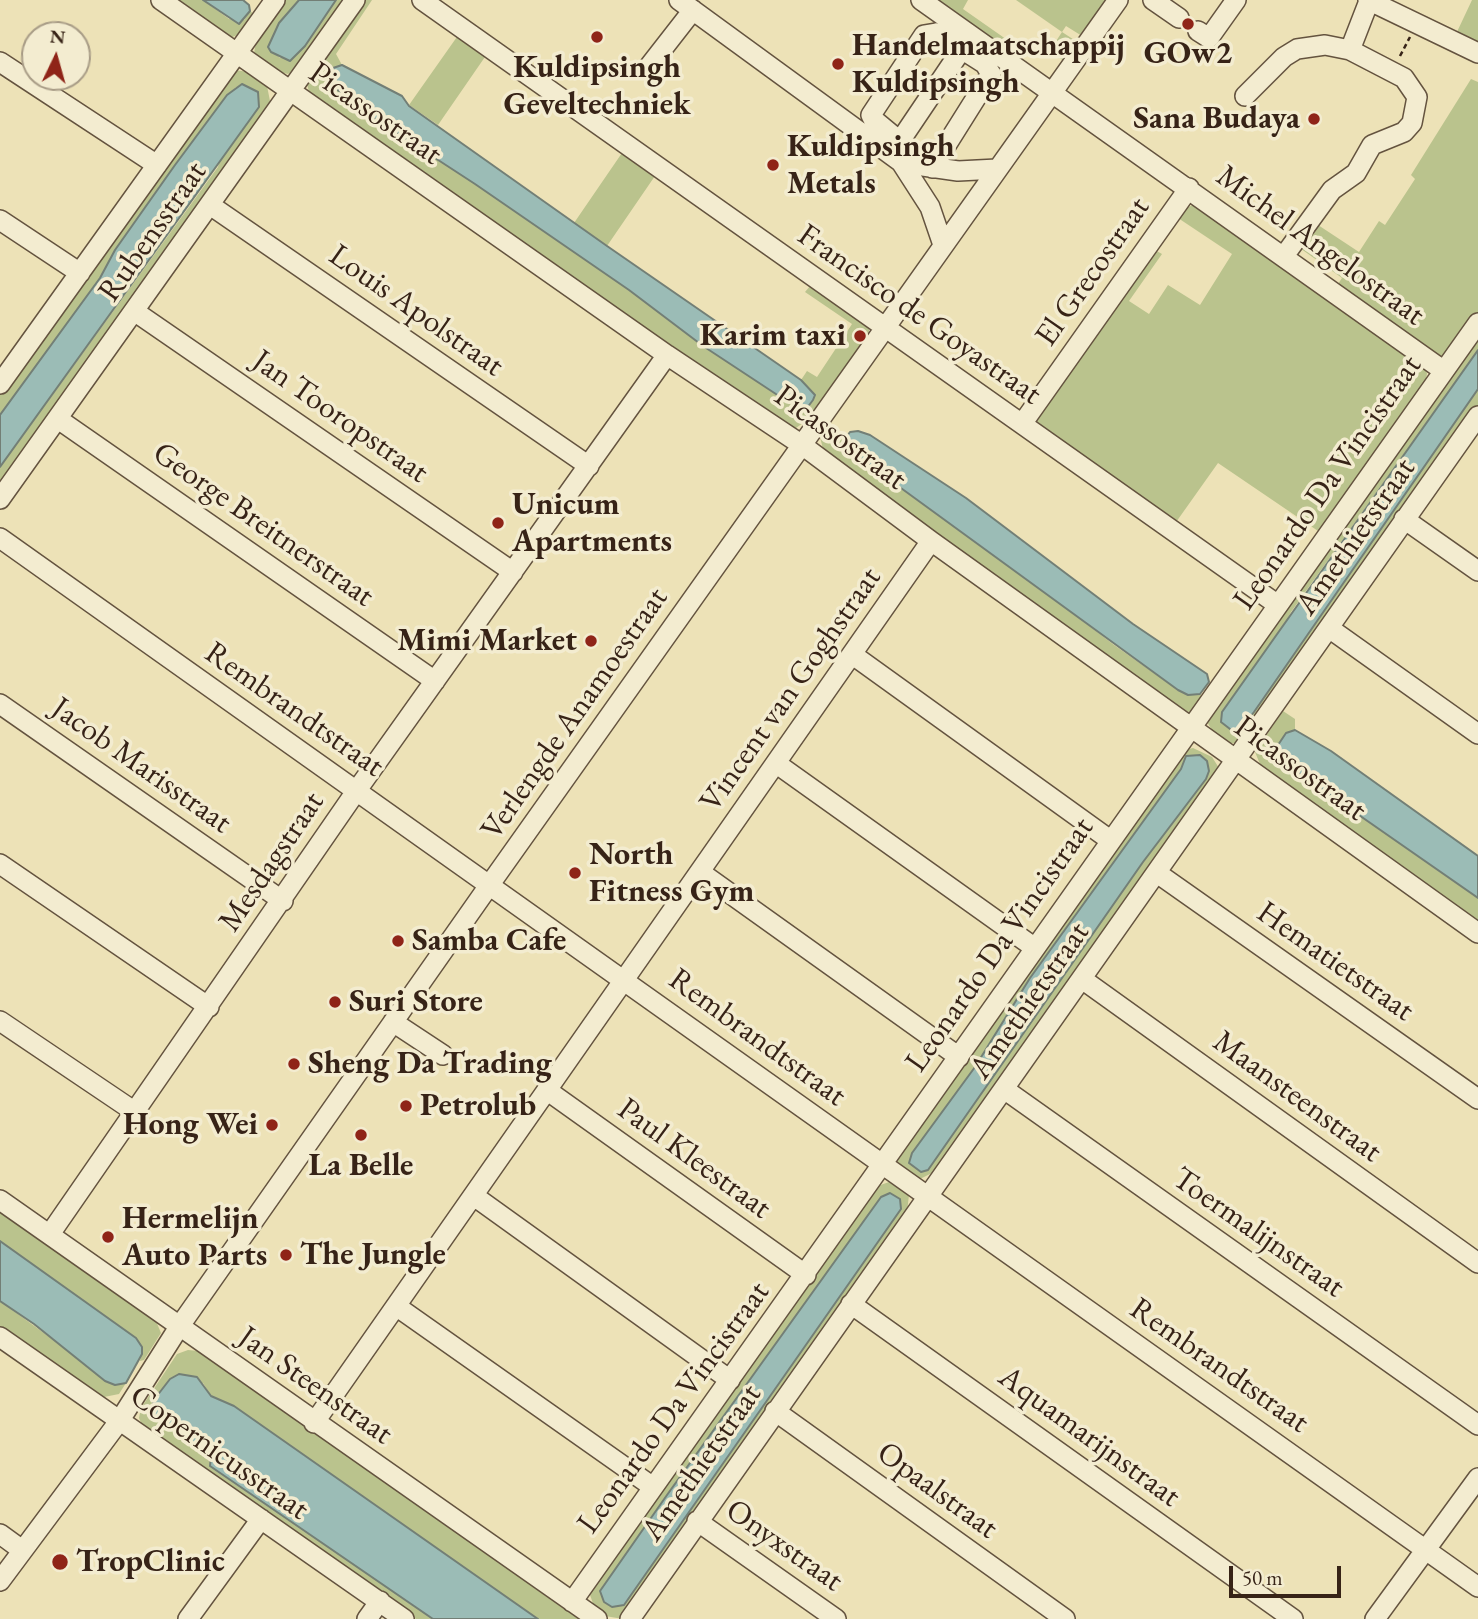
<!DOCTYPE html>
<html>
<head>
<meta charset="utf-8">
<style>
	body { margin:0 }
	#map { position:relative; width:1478px; height:1619px; overflow:hidden; background:#ede2b7; font-family:"EB Garamond",serif }
	canvas { display:block }
	.north { position:absolute; left:21px; top:21px; width:70px; height:70px; box-sizing:border-box; background:#f3ecd0; border:2px solid #a89c86; border-radius:50%; rotate:5deg; font-size:19px; font-weight:700; line-height:28px; text-align:center; color:#372317 }
	.north::after { content:''; display:block; margin:auto; width:24px; height:32px; background:#8f2418; clip-path:polygon(50% 0,100% 100%,50% 72%,0 100%) }
	.scale { position:absolute; left:1229px; top:1566px; width:112px; height:32px; box-sizing:border-box; border:4px solid #372317; border-top:0; padding-left:9px; font-size:21px; line-height:24px; white-space:nowrap; color:#372317; -webkit-text-stroke:5px #f3ecd0; paint-order:stroke }
</style>
</head>
<body>
<div id="map">
<canvas width="1478" height="1619"></canvas>
<div class="north">N</div>
<div class="scale">50 m</div>
</div>
<script>
const c = document.querySelector('canvas').getContext('2d');
c.lineJoin = 'round';
function fill(path, color) { c.fillStyle = color; c.fill(path, 'evenodd'); }
const shape = rows => new Path2D(rows.map(r => 'M' + r).join(''));
function stroke(path, color, width, dash) { c.strokeStyle = color; c.lineWidth = width; c.lineCap = dash ? 'butt' : 'round'; c.setLineDash(dash || []); c.stroke(path); }
function write(font, color, halo, rows, align = 'center') {
  c.font = font + ' "EB Garamond",serif'; c.lineWidth = 7; c.setLineDash([]); c.textBaseline = 'middle'; c.strokeStyle = halo; c.fillStyle = color; for (const [text, x, y, turn = 0] of rows) {
    c.save(); c.translate(x, y); c.rotate((+turn || 0) * Math.PI / 180); c.textAlign = isNaN(turn) ? turn : align; if (halo) c.strokeText(text, 0, 0); c.fillText(text, 0, 0); c.restore();
  }
}
const green = shape([
	[172,0,203,0,229,19,244,20,250,11,254,14,240,34,230,38],
	[282,0,299,0,279,24,268,47,280,58,305,46,336,0,345,0,298,68,288,74,280,72,254,53,256,42],
	[362,0,372,0,336,54,342,65,333,69,333,86,366,113,475,184,629,290,703,346,785,400,815,395,801,380,807,371,817,377,852,324,805,292,811,285,864,322,869,329,869,337,810,418,796,428,787,426,675,351,309,92,307,84],
	[935,0,968,0,963,9,1013,44,1008,51],
	[1016,0,1106,0,1082,36,1066,26,1062,32,1079,43,1066,62,1049,52,1062,32],
	[1472,0,1478,0,1478,44,1456,34],
	[459,34,487,54,438,125,409,105],
	[234,70,249,72,267,86,270,101,266,111,0,486,0,467,218,167,236,87,175,165,115,250,100,278,0,415,0,393],
	[1471,79,1478,82,1478,313,1438,361,1336,287,1342,278,1297,246,1315,223,1359,252,1379,221,1385,225,1415,179,1411,175],
	[624,150,657,173,607,246,574,223],
	[1193,205,1202,207,1423,365,1427,373,1426,381,1321,533,1218,463,1174,525,1038,428,1036,419,1155,250,1162,254,1129,301,1149,314,1168,285,1200,305,1232,254,1178,218,1186,208],
	[1478,335,1478,350,1291,612,1235,731,1242,727,1254,712,1478,389,1478,406,1236,743,1229,743,1215,735,1207,722,1211,712],
	[825,428,844,440,846,448,1030,580,1114,645,1178,690,1188,695,1200,694,1203,697,1196,708,1189,712,1173,708,824,453,820,437],
	[1283,711,1295,719,1295,730,1286,733,1478,898,1478,924,1262,769,1255,752],
	[1193,748,1212,757,1219,768,934,1172,916,1181,909,1179,895,1161,1184,750],
	[1186,757,1206,779,1143,862,928,1170,909,1163,912,1153,975,1067,1030,978,1181,769],
	[889,1182,909,1195,907,1212,623,1619,605,1616,595,1609,590,1595,592,1587,875,1187],
	[890,1193,899,1199,901,1209,624,1605,604,1603,600,1591,667,1495,881,1197],
	[0,1210,156,1321,161,1333,144,1360,140,1361,142,1347,135,1338,0,1241],
	[0,1301,115,1385,126,1383,119,1394,104,1397,0,1326],
	[188,1350,198,1351,586,1619,538,1619,234,1406,211,1396,203,1383,153,1416,211,1456,210,1466,433,1619,416,1619,142,1425,139,1418,141,1408,177,1354]
]);
const water = shape([
	[203,0,243,0,249,5,250,11,239,24,203,0],
	[299,0,336,0,305,46,290,61,271,52,268,47,279,23,299,0],
	[342,65,402,96,409,106,607,246,801,380,815,395,813,400,807,408,785,400,703,346,629,290,475,184,366,113,333,86,328,77,333,68,342,65],
	[242,84,258,92,259,107,0,467,0,415,100,278,115,250,175,165,227,95,242,84],
	[1478,350,1478,389,1254,712,1242,727,1235,731,1230,729,1221,722,1222,712,1478,350],
	[858,431,870,435,966,498,1133,624,1207,674,1209,682,1200,694,1188,695,1178,690,846,448,844,440,850,432,858,431],
	[1295,730,1331,751,1478,856,1478,898,1287,765,1280,756,1278,745,1286,733,1295,730],
	[1200,755,1207,761,1209,771,1206,779,1143,862,928,1170,921,1172,909,1163,912,1153,975,1067,1030,978,1181,769,1186,756,1200,755],
	[890,1193,900,1199,901,1209,624,1605,612,1607,604,1602,600,1591,667,1495,881,1197,890,1193],
	[0,1241,136,1338,142,1347,142,1354,126,1383,115,1385,105,1381,34,1324,0,1301,0,1241],
	[179,1374,197,1377,211,1396,234,1406,538,1619,433,1619,210,1466,211,1456,153,1416,153,1401,170,1379,179,1374]
]);
const path = shape([
	[1400,56,1410,37]
]);
const minor = shape([
	[161,0,667,355,802,445,931,541,1478,933],
	[422,0,1278,605],
	[679,0,901,162,930,207,943,245],
	[921,0,1444,371],
	[1153,0,1179,18],
	[1368,0,1478,53],
	[1198,31,1209,38,1236,0],
	[936,33,985,64,991,74,932,168,873,119,871,115,924,35,936,33],
	[1350,50,1369,1],
	[0,62,157,165],
	[647,69,693,10],
	[1245,96,1284,57,1297,49,1325,45,1350,50,1404,78,1417,97,1412,123,1404,132,1372,145,1356,173,1332,190,1284,256],
	[900,141,962,49],
	[923,166,958,171,997,169],
	[210,205,589,466],
	[0,220,80,273],
	[134,311,513,572],
	[0,384,275,0],
	[58,419,435,681],
	[1022,424,1189,188],
	[0,499,355,0],
	[1404,519,1478,571],
	[0,538,1478,1587],
	[1329,628,1478,734],
	[853,655,1110,840],
	[0,704,283,901],
	[777,764,1035,948],
	[0,864,209,1007],
	[700,872,959,1057],
	[1157,873,1478,1099],
	[1082,979,1478,1263],
	[0,1021,135,1112],
	[393,1022,443,1055],
	[1004,1089,1478,1425],
	[548,1091,806,1275],
	[474,1196,730,1380],
	[0,1200,597,1619],
	[50,1234,357,790,667,355],
	[851,1304,1293,1619],
	[396,1306,653,1487],
	[0,1337,404,1619],
	[775,1411,1065,1619],
	[314,1423,931,541],
	[697,1521,836,1619],
	[0,1534,22,1550],
	[0,1581,120,1420,179,1327,488,887,1118,0],
	[572,1602,1478,323],
	[188,1619,261,1519],
	[367,1619,380,1601],
	[630,1619,1478,416],
	[1375,1619,1478,1478]
]);
const markers = [
	[1188,24,7,"#8f2418"],
	[597,37,7,"#8f2418"],
	[838,64,7,"#8f2418"],
	[1314,119,7,"#8f2418"],
	[773,165,7,"#8f2418"],
	[860,336,7,"#8f2418"],
	[498,523,7,"#8f2418"],
	[591,641,7,"#8f2418"],
	[575,873,7,"#8f2418"],
	[398,941,7,"#8f2418"],
	[335,1002,7,"#8f2418"],
	[294,1064,7,"#8f2418"],
	[406,1106,7,"#8f2418"],
	[272,1125,7,"#8f2418"],
	[361,1135,7,"#8f2418"],
	[108,1237,7,"#8f2418"],
	[286,1255,7,"#8f2418"],
	[60,1562,9,"#8f2418"]
];
const poiNames = [
	["Handelmaatschappij",852,46],
	["Kuldipsingh",852,83],
	["GOw2",1188,54,"center"],
	["Kuldipsingh",597,68,"center"],
	["Geveltechniek",597,105,"center"],
	["Sana Budaya",1300,119,"right"],
	["Kuldipsingh",787,147],
	["Metals",787,184],
	["Karim taxi",846,336,"right"],
	["Unicum",512,505],
	["Apartments",512,542],
	["Mimi Market",577,641,"right"],
	["North",589,855],
	["Fitness Gym",589,892],
	["Samba Cafe",412,941],
	["Suri Store",349,1002],
	["Sheng Da Trading",308,1064],
	["Petrolub",420,1106],
	["Hong Wei",258,1125,"right"],
	["La Belle",361,1166,"center"],
	["Hermelijn",122,1219],
	["Auto Parts",122,1256],
	["The Jungle",300,1255],
	["TropClinic",76,1562]
];
const streetNames = [
	["Picassostraat",375,114,35],
	["Rubensstraat",153,232,-55],
	["Michel Angelostraat",1320,246,36],
	["El Grecostraat",1093,272,-55],
	["Louis Apolstraat",416,311,35],
	["Francisco de Goyastraat",919,315,35],
	["Jan Tooropstraat",340,417,35],
	["Picassostraat",840,438,36],
	["Leonardo Da Vincistraat",1328,483,-55],
	["George Breitnerstraat",263,525,35],
	["Amethietstraat",1356,537,-55],
	["Vincent van Goghstraat",791,690,-55],
	["Rembrandtstraat",294,710,35],
	["Verlengde Anamoestraat",575,714,-55],
	["Jacob Marisstraat",141,766,35],
	["Picassostraat",1300,769,36],
	["Mesdagstraat",272,862,-56],
	["Leonardo Da Vincistraat",1000,945,-55],
	["Hematietstraat",1335,962,35],
	["Amethietstraat",1030,1001,-55],
	["Rembrandtstraat",757,1038,36],
	["Maansteenstraat",1297,1097,36],
	["Paul Kleestraat",694,1159,36],
	["Toermalijnstraat",1258,1233,35],
	["Rembrandtstraat",1219,1366,35],
	["Jan Steenstraat",315,1386,35],
	["Leonardo Da Vincistraat",674,1408,-54],
	["Aquamarijnstraat",1089,1437,36],
	["Copernicusstraat",219,1453,35],
	["Amethietstraat",702,1463,-55],
	["Opaalstraat",937,1491,36],
	["Onyxstraat",784,1546,35]
];
fill(green, '#bac38d');
fill(water, '#9bbcb6');
stroke(water, '#737f76', 2);
stroke(minor, '#64533f', 22);
stroke(path, '#372317', 2.5, [5, 3.5]);
stroke(minor, '#f3ecd0', 19);
for (const [x, y, r, color] of markers) { const dot = new Path2D(); dot.arc(x, y, r, 0, 2 * Math.PI); c.fillStyle = color; c.fill(dot); stroke(dot, '#f3ecd0', 2.5); }
write('bold 32px', '#372317', '#f3ecd0', poiNames, 'left');
write('32px', '#372317', '#f3ecd0', streetNames);
</script>
</body>
</html>
